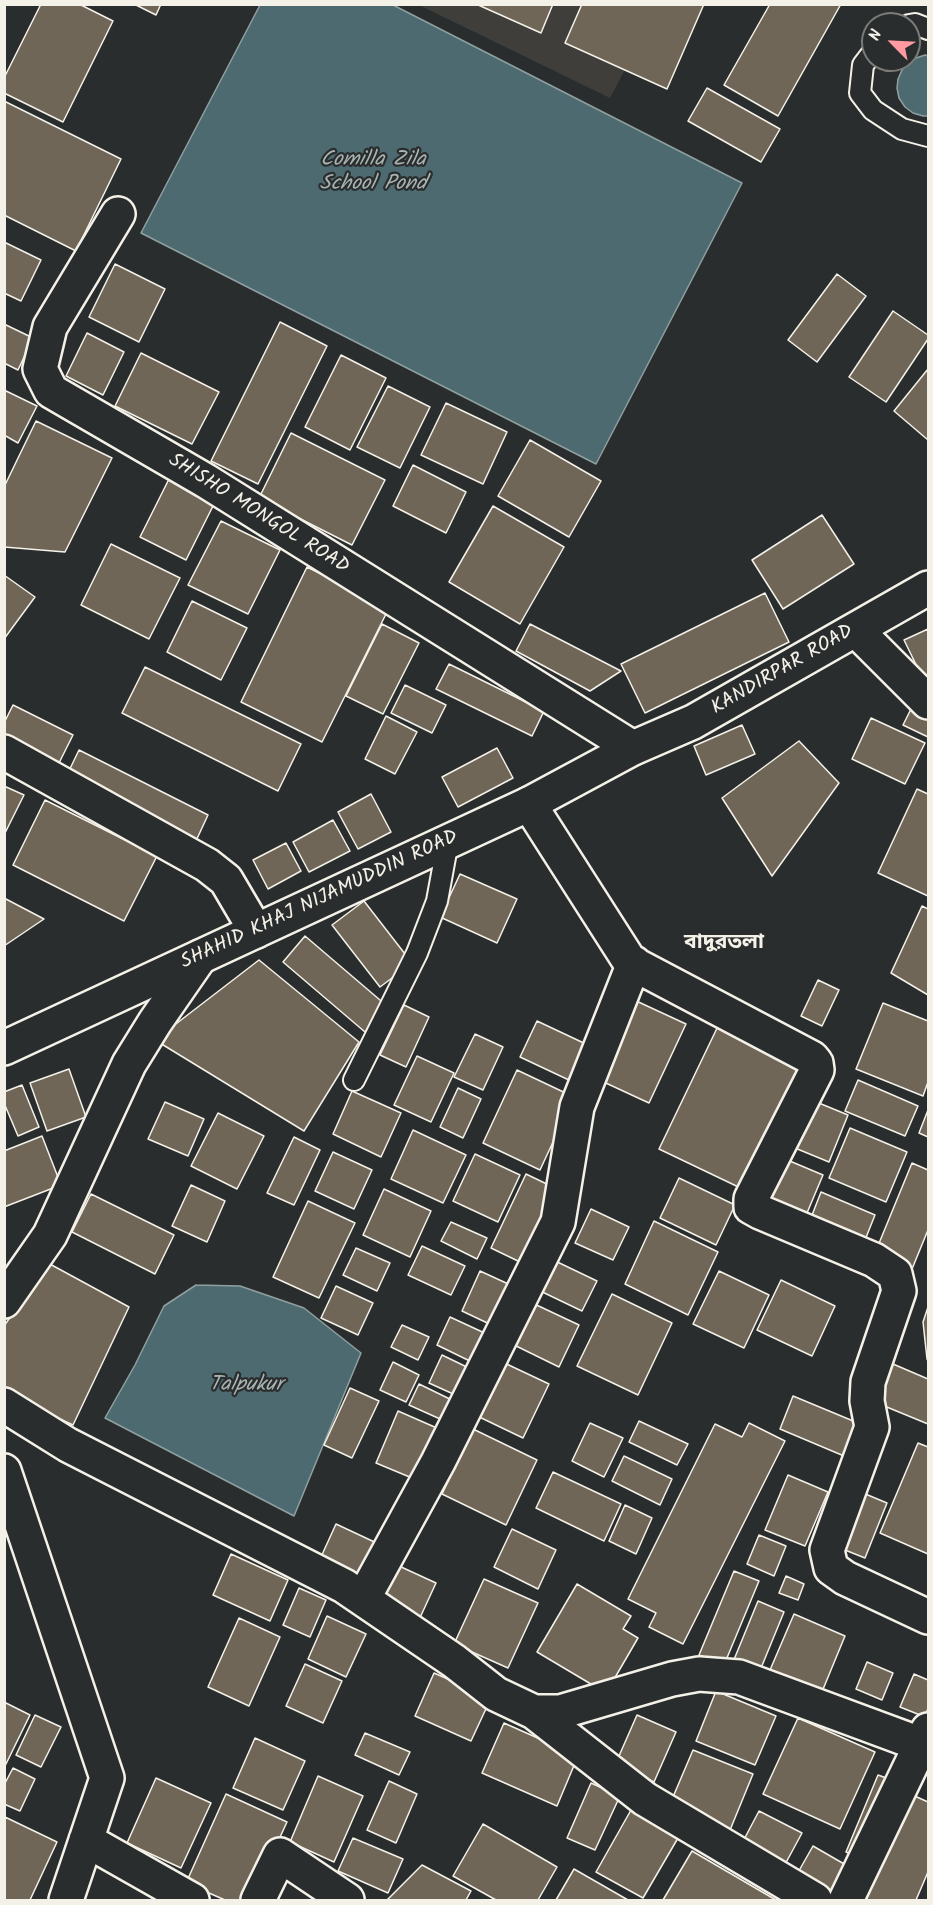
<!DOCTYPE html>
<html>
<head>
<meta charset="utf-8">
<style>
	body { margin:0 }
	#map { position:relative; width:933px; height:1905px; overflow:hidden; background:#2a2d2e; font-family:Kalam,sans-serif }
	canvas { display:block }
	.frame { position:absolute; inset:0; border:6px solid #f4f1e8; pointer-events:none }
	.north { position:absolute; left:861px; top:12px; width:60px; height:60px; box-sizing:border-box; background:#2a2d2e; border:2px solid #7b7b78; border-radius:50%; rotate:294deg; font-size:16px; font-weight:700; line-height:24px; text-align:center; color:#f4f1e8 }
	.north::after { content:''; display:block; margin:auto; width:21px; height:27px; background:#ff9aa2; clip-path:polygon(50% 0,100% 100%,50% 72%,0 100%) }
</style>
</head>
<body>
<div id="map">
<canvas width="933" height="1905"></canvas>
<div class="frame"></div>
<div class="north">N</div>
</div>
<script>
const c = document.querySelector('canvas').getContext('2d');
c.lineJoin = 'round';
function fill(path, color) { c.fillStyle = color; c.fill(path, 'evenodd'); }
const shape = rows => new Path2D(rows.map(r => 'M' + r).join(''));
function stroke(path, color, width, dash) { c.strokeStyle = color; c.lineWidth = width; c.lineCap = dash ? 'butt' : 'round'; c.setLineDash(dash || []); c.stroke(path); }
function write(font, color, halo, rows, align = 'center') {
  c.font = font + ' Kalam,"Noto Sans Bengali",sans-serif'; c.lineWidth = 4.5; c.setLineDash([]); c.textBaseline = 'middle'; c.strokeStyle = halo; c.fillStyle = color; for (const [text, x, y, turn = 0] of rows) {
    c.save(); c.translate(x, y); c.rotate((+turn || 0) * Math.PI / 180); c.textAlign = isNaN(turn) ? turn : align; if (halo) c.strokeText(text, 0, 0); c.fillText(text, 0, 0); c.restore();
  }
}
const built = shape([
	[419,5,659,5,610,98]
]);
const water = shape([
	[260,5,393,5,742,183,596,464,141,233,260,5],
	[925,55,928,56,928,116,923,116,913,113,905,107,899,98,897,88,898,79,902,70,908,63,916,58,925,55],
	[196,1285,240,1286,304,1308,361,1353,294,1516,105,1418,135,1365,164,1306,196,1285]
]);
const building = shape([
	[41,4,79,4,113,21,63,122,4,93,4,78,41,4],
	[134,4,161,4,156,15,134,4],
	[476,4,553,4,541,33,476,4],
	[582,4,704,4,667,89,565,43,582,4],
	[770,4,841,4,778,116,724,85,770,4],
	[707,88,780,129,761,162,688,121,707,88],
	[4,101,121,159,76,251,4,215,4,101],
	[4,242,41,260,21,301,4,293,4,242],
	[115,264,165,289,139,342,89,317,115,264],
	[837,274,866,296,817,362,788,340,837,274],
	[893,311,928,335,928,339,886,402,849,377,893,311],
	[280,322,327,346,258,484,211,461,280,322],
	[4,324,33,338,18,370,4,363,4,324],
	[87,333,124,352,103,395,66,376,87,333],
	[141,353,219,392,192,444,115,406,141,353],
	[341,355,386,378,350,450,305,427,341,355],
	[928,369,928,440,894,411,928,369],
	[388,386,430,407,400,468,357,447,388,386],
	[4,390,37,406,18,443,4,435,4,390],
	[446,403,507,432,483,484,421,455,446,403],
	[36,421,112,458,65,552,4,547,4,487,36,421],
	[291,433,385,480,352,545,259,498,291,433],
	[530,440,601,481,569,537,498,496,530,440],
	[413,465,466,492,446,533,393,506,413,465],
	[171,475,217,498,186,560,140,537,171,475],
	[493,506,564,547,520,624,449,582,493,506],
	[822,515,854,564,783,609,752,560,822,515],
	[221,521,280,550,248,614,188,585,221,521],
	[111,544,180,578,149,639,81,605,111,544],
	[307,567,389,608,322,742,241,702,307,567],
	[4,575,35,597,4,639,4,575],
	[765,593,789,642,645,713,621,664,765,593],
	[192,601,247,628,221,680,167,652,192,601],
	[382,624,419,643,383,714,346,696,382,624],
	[530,624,621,671,590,691,516,651,530,624],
	[928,629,928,683,922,677,904,640,928,629],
	[449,664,544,711,532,736,436,689,449,664],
	[145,667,301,744,278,791,122,713,145,667],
	[405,685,446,705,432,733,391,713,405,685],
	[915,701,928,707,928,737,903,725,915,701],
	[13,705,73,735,56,769,4,743,4,723,13,705],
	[386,716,417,732,395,774,365,759,386,716],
	[871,718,925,743,905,784,852,759,871,718],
	[742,725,755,754,706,775,694,746,742,725],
	[799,741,839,783,772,876,722,798,799,741],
	[497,748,513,778,458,807,442,777,497,748],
	[79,750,208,815,195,843,65,779,79,750],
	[4,786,24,795,4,835,4,786],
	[917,789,928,794,928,896,878,873,917,789],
	[371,794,391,832,358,849,338,812,371,794],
	[45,800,157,856,124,921,13,865,45,800],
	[333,820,350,851,309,872,293,842,333,820],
	[286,843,301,871,268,889,253,860,286,843],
	[460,874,517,899,497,943,440,917,460,874],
	[4,898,44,919,4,946,4,898],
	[364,901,412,963,380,987,332,925,364,901],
	[922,906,928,909,928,995,891,973,922,906],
	[305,936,387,1006,365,1032,283,962,305,936],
	[259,960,359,1042,304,1131,155,1040,259,960],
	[818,980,839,990,822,1026,801,1016,818,980],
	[632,999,686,1024,649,1103,595,1078,632,999],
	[883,1003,928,1021,928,1082,923,1096,856,1069,883,1003],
	[404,1005,429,1017,406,1067,380,1055,404,1005],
	[537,1021,588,1045,571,1081,520,1057,537,1021],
	[719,1024,810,1067,751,1193,659,1149,719,1024],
	[475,1034,503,1047,483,1090,454,1077,475,1034],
	[417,1056,454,1073,431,1122,394,1105,417,1056],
	[69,1069,86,1117,47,1131,30,1083,69,1069],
	[517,1070,574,1097,540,1170,483,1143,517,1070],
	[858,1080,918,1106,905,1136,845,1111,858,1080],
	[22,1085,39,1127,18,1136,4,1103,4,1092,22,1085],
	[458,1088,481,1099,463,1138,440,1127,458,1088],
	[352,1091,401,1113,381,1157,333,1134,352,1091],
	[814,1101,848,1115,829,1162,795,1148,814,1101],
	[165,1102,204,1119,188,1156,148,1139,165,1102],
	[928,1110,928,1137,919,1133,928,1110],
	[218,1113,264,1136,237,1189,191,1166,218,1113],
	[850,1128,907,1152,886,1202,829,1178,850,1128],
	[413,1130,466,1155,443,1203,391,1179,413,1130],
	[42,1136,61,1185,4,1207,4,1151,42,1136],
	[294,1137,320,1150,294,1205,267,1193,294,1137],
	[333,1152,372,1170,354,1209,315,1191,333,1152],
	[475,1154,520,1175,498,1222,453,1201,475,1154],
	[785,1159,823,1175,804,1220,767,1204,785,1159],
	[912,1163,928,1170,928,1230,912,1269,875,1253,912,1163],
	[526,1174,555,1188,520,1262,491,1248,526,1174],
	[679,1178,735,1205,716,1245,660,1218,679,1178],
	[191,1185,225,1201,207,1242,172,1226,191,1185],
	[384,1189,431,1211,410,1257,363,1235,384,1189],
	[821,1192,875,1215,861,1250,807,1228,821,1192],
	[91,1194,174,1235,155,1274,72,1232,91,1194],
	[308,1201,355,1223,319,1298,273,1277,308,1201],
	[591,1209,629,1227,613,1260,575,1243,591,1209],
	[654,1221,718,1252,688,1315,625,1284,654,1221],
	[451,1222,487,1238,477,1259,441,1241,451,1222],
	[422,1246,465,1266,451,1295,408,1275,422,1246],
	[356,1248,390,1263,377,1291,343,1275,356,1248],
	[549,1258,597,1281,582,1311,534,1288,549,1258],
	[48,1263,129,1307,73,1425,4,1393,4,1326,48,1263],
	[480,1271,517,1288,498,1328,462,1311,480,1271],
	[719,1271,769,1295,744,1348,693,1324,719,1271],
	[781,1280,835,1306,812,1356,757,1330,781,1280],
	[336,1286,373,1303,358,1335,321,1318,336,1286],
	[612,1294,672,1323,638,1395,577,1366,612,1294],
	[528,1301,579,1325,559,1367,508,1342,528,1301],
	[928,1307,928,1361,927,1359,923,1322,928,1307],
	[450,1317,491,1336,478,1365,437,1345,450,1317],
	[402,1325,429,1337,418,1360,391,1347,402,1325],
	[442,1355,475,1371,462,1398,429,1383,442,1355],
	[496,1359,549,1384,523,1438,471,1413,496,1359],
	[393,1362,419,1375,406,1402,380,1390,393,1362],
	[893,1364,928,1379,928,1424,877,1403,893,1364],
	[419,1384,458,1403,449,1423,409,1405,419,1384],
	[350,1388,379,1401,352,1458,324,1445,350,1388],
	[793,1396,858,1423,844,1456,780,1429,793,1396],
	[398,1411,446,1432,424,1483,376,1463,398,1411],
	[639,1421,688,1444,677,1465,629,1442,639,1421],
	[590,1423,623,1438,604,1477,572,1461,590,1423],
	[749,1423,785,1441,683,1644,649,1627,656,1613,628,1599,715,1424,742,1437,749,1423],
	[473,1429,537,1460,506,1525,442,1494,473,1429],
	[918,1443,928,1447,928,1554,880,1533,918,1443],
	[624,1456,672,1479,660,1505,612,1481,624,1456],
	[553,1472,621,1504,604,1541,536,1508,553,1472],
	[788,1475,828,1492,805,1546,765,1530,788,1475],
	[863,1493,887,1503,865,1558,840,1548,863,1493],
	[625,1505,652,1518,636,1554,609,1541,625,1505],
	[336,1524,383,1546,362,1591,315,1570,336,1524],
	[512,1529,556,1550,538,1589,494,1567,512,1529],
	[759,1535,786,1546,774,1576,747,1564,759,1535],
	[231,1554,288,1580,270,1621,213,1595,231,1554],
	[386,1560,436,1583,418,1622,369,1599,386,1560],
	[734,1571,759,1581,724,1665,699,1655,734,1571],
	[786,1576,804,1584,798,1600,779,1593,786,1576],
	[484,1579,538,1603,508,1668,454,1644,484,1579],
	[577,1584,631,1616,623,1629,638,1638,606,1693,537,1652,577,1584],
	[299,1588,326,1600,310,1637,283,1625,299,1588],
	[758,1601,784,1612,759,1673,733,1662,758,1601],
	[794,1614,845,1636,819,1699,767,1677,794,1614],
	[327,1616,366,1634,346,1677,308,1659,327,1616],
	[239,1618,280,1637,249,1706,208,1687,239,1618],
	[867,1662,893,1673,882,1700,856,1689,867,1662],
	[305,1664,342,1681,323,1723,286,1706,305,1664],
	[434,1673,491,1698,471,1741,415,1716,434,1673],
	[914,1674,928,1680,928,1708,925,1717,900,1707,914,1674],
	[716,1691,776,1716,755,1765,696,1741,716,1691],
	[4,1702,30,1715,4,1768,4,1702],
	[35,1715,61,1727,41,1767,16,1755,35,1715],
	[637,1715,676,1732,654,1782,615,1765,637,1715],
	[798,1718,875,1752,840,1829,763,1794,798,1718],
	[504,1723,578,1756,557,1806,482,1773,504,1723],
	[365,1733,410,1752,399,1775,355,1755,365,1733],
	[255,1738,305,1761,283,1810,233,1788,255,1738],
	[693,1750,753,1774,728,1835,667,1811,693,1750],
	[13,1768,35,1779,20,1811,4,1804,4,1785,13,1768],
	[878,1775,900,1783,867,1861,846,1852,878,1775],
	[318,1776,363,1796,334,1862,290,1842,318,1776],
	[156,1778,211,1803,181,1868,127,1843,156,1778],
	[389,1781,417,1794,396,1843,367,1830,389,1781],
	[591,1783,620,1796,595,1850,567,1838,591,1783],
	[908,1793,928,1802,928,1872,916,1900,860,1900,908,1793],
	[226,1794,287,1822,251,1900,225,1900,186,1883,226,1794],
	[631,1810,678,1838,643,1898,596,1872,631,1810],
	[759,1811,802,1833,782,1870,740,1847,759,1811],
	[5,1817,57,1842,30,1900,4,1900,5,1817],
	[483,1824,557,1867,538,1900,496,1900,453,1876,483,1824],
	[353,1838,403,1859,388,1893,338,1871,353,1838],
	[813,1846,858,1872,841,1900,792,1883,813,1846],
	[692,1851,776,1900,663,1900,692,1851],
	[422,1865,471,1891,466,1900,387,1900,422,1865],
	[574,1869,628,1900,556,1900,574,1869]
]);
const lane = shape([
	[909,25,915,24,928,29],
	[873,52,863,65,860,93,873,110,902,129,928,136],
	[354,1080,417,953,437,901,448,841]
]);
const street = shape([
	[118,214,50,327,40,369,51,391,206,481,633,748],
	[856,630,928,702],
	[4,752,207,865,226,880,256,931],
	[529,804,630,962,812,1058,816,1063,817,1070,751,1199,751,1207,760,1212,874,1260,895,1274,899,1291,868,1382,867,1401,872,1427,827,1550,831,1568,845,1578,928,1617],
	[4,1301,50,1235,129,1064,155,1022,200,957],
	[4,1405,68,1445,344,1586,454,1661,496,1694,534,1712,645,1799,815,1900],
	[4,1471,107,1778,66,1900],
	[363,1599,438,1462,558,1222,577,1107,634,963],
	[534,1712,560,1712,672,1679,699,1674,739,1677,928,1747],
	[86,1840,192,1900],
	[258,1900,280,1855,347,1900],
	[846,1900,928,1730]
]);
const primary = shape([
	[4,1048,529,804,633,748,693,722,928,588]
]);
const streetNames = [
	["SHISHO MONGOL ROAD",258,515,32],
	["KANDIRPAR ROAD",783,671,-30],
	["SHAHID KHAJ NIJAMUDDIN ROAD",320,901,-25]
];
const waterNames = [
	["Comilla Zila",373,161],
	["School Pond",373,185],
	["Talpukur",246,1386]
];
const neighbourhoodNames = [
	["বাদুরতলা",724,944]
];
fill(built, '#3f3e3a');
fill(water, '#4d6a70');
stroke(water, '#90a0a0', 1.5);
fill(building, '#6f6657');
stroke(building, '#f4f1e8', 1.5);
stroke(lane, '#f4f1e8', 24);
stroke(street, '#f4f1e8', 38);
stroke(primary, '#f4f1e8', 38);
stroke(lane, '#2a2d2e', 20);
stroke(street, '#2a2d2e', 33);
stroke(primary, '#2a2d2e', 33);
write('20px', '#f4f1e8', '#2a2d2e', streetNames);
write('italic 21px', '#a9b4b2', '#2a2d2e', waterNames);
write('bold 21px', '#f4f1e8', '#2a2d2e', neighbourhoodNames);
</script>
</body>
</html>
